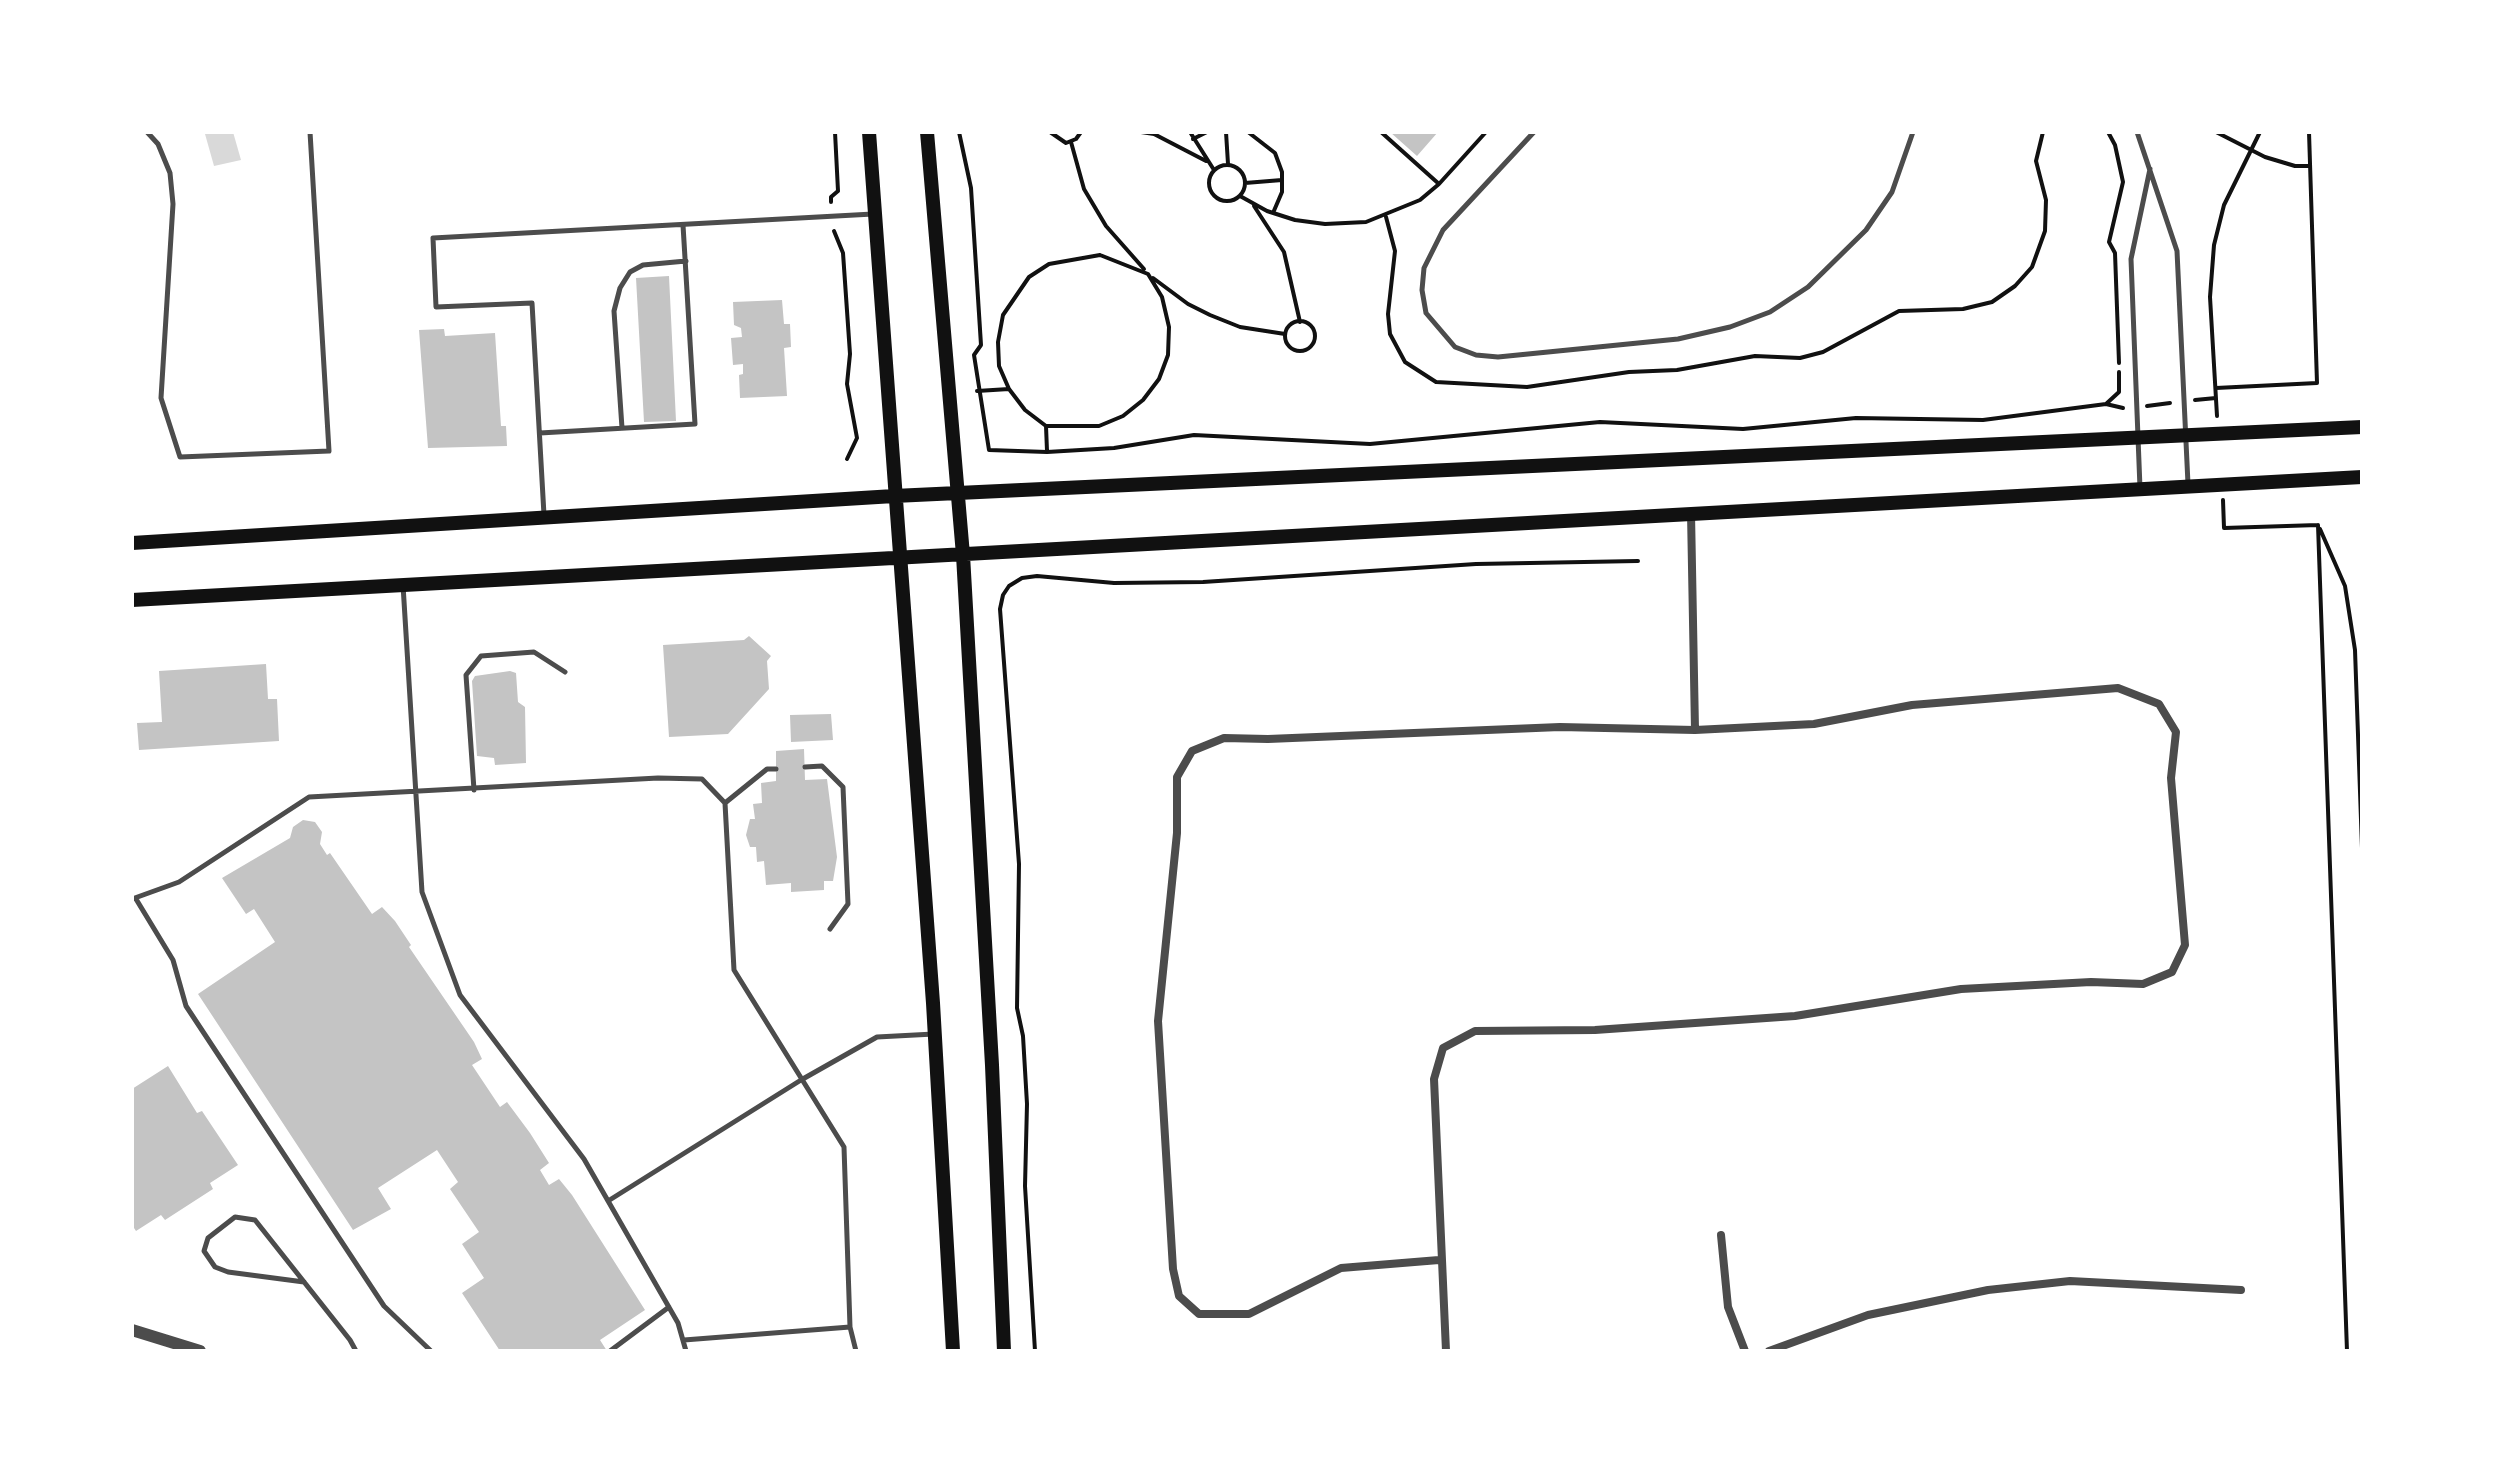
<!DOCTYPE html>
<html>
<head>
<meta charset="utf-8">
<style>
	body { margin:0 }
	#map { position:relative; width:2494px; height:1483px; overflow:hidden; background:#fff; font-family:Signika,sans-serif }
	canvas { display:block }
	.frame { position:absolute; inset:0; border:134px solid #fff; pointer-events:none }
</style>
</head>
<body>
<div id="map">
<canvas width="2494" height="1483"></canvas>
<div class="frame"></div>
</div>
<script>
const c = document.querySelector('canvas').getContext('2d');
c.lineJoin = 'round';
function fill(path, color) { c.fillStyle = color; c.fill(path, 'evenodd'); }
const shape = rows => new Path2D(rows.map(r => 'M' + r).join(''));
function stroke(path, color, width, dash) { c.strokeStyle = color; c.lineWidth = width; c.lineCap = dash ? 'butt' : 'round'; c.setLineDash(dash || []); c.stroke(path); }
const water = shape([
	[233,132,241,160,214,166,205,134]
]);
const building = shape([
	[1390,132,1438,132,1417,156],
	[669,276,676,421,644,422,636,278],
	[782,300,784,324,790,324,791,347,784,348,787,396,740,398,739,375,743,374,743,364,733,365,731,338,742,337,741,328,734,325,733,302],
	[444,329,445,336,495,333,501,426,506,426,507,446,428,448,419,330],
	[749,636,771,656,767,661,769,689,728,734,669,737,663,645,744,640],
	[266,664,268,699,277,699,279,741,139,750,137,723,162,722,159,671],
	[510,671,516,673,518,702,525,707,526,763,495,765,494,758,477,756,472,681,475,676],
	[831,714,833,740,791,742,790,715],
	[804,749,805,780,827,779,837,857,833,881,824,881,824,890,791,892,791,883,766,885,764,861,757,862,756,847,750,847,746,835,750,819,755,819,753,804,762,803,761,783,776,781,776,751],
	[303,820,315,822,322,832,320,844,327,855,330,853,372,914,382,907,395,921,411,945,409,947,474,1042,482,1059,472,1065,500,1107,507,1102,530,1133,549,1163,540,1170,549,1185,559,1179,572,1195,645,1310,600,1340,607,1351,500,1351,462,1293,484,1278,462,1244,479,1232,450,1189,458,1182,437,1150,378,1188,391,1209,353,1230,198,994,275,942,254,909,246,914,222,878,290,838,293,827],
	[168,1066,197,1113,202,1111,238,1165,210,1183,213,1189,165,1220,161,1215,136,1231,132,1225,132,1089]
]);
const path = shape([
	[959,132,971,188,981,345,974,355,989,450,1047,452,1114,448,1194,435,1370,444,1600,422,1743,429,1856,418,1983,420,2106,404,2119,392,2119,372],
	[1050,132,1066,143,1076,139,1081,132],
	[1141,132,1154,134,1206,161],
	[1190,132,1214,170],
	[1226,132,1228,164],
	[1248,132,1275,153,1282,172,1282,192,1273,213],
	[1381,132,1439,184,1486,132],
	[2108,132,2115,145,2123,182,2109,242,2115,253,2119,363],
	[2216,132,2265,157,2295,166,2310,166],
	[1193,139,1207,132],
	[1071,142,1084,189,1106,226,1144,269],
	'1209 183a18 18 0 1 1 36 0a18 18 0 1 1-36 0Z',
	[1245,183,1282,180],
	[1240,196,1267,211,1295,220,1325,224,1366,222,1420,200,1439,184],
	[831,202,831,197,838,191,835,132],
	[1254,206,1284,252,1300,322],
	[1386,217,1395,251,1388,314,1390,334,1405,362,1436,382,1527,387,1629,372,1677,370,1755,356,1800,358,1823,352,1899,311,1963,309,1992,302,2015,286,2032,267,2045,231,2046,200,2036,161,2043,132],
	[834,231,843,253,850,354,847,384,857,438,847,459],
	[1100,255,1148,274,1162,297,1169,327,1168,355,1159,379,1143,400,1123,416,1099,426,1046,426,1025,410,1009,389,999,366,998,342,1003,315,1029,277,1049,264,1100,255],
	[1153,278,1188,304,1210,315,1240,327,1285,334],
	'1285 336a15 15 0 1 1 30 0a15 15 0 1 1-30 0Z',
	[2216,388,2317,383,2309,132],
	[977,391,1009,389],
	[2195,400,2216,398],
	[2106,404,2123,408],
	[2147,406,2170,403],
	[2217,416,2210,297,2214,245,2224,205,2260,132],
	[1046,426,1047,451],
	[2223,500,2224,528,2318,525],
	[2318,525,2347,1351],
	[2320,529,2345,586,2355,650,2362,848],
	[1035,1351,1025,1186,1027,1104,1023,1036,1017,1008,1019,864,1000,609,1003,595,1009,586,1022,578,1037,576,1114,583,1203,582,1476,564,1638,561]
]);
const service = shape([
	[147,132,158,144,170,173,173,204,161,398,180,457,329,451,310,132],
	[1534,132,1443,230,1424,268,1422,290,1426,313,1455,347,1476,355,1498,357,1678,339,1730,327,1770,312,1808,287,1866,230,1892,192,1913,132],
	[2137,132,2177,251,2188,484],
	[622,428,614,311,620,288,630,272,643,265,686,261],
	[540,433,695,424,683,225],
	[2140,488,2131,259,2150,169],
	[544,515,532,303,436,307,433,238,873,214],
	[403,585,422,892,460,995,584,1159,678,1323,686,1351],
	[805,767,822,766,843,787,848,904,830,929],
	[474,790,466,675,481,656,534,652,565,672],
	[725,803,767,769,776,769],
	[132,899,179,882,309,797,658,778,702,779,725,803,734,970,844,1147,850,1327,684,1340],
	[136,899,173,960,186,1006,384,1306,431,1351],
	[608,1201,801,1080,877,1037,934,1034],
	[304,1282,228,1272,215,1267,204,1251,208,1238,235,1217,255,1220,350,1340,356,1351],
	[850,1327,856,1351],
	[610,1351,669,1307]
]);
const minor = shape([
	[1691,513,1695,730],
	[1721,1235,1728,1307,1745,1351],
	[1439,1260,1341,1268,1249,1314,1199,1314,1179,1296,1173,1269,1158,1021,1177,833,1177,777,1192,751,1224,738,1268,739,1560,727,1695,730,1814,724,1912,705,2118,688,2159,704,2176,732,2171,778,2185,945,2172,972,2143,984,2091,982,1961,989,1795,1016,1595,1030,1475,1031,1443,1048,1434,1079,1446,1351],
	[1769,1351,1868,1315,1988,1290,2070,1281,2241,1290]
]);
const tertiary = shape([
	[132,1330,200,1351]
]);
const primary = shape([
	[869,132,933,1003,953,1351],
	[927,132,963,555,992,1065,1004,1351],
	[132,543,894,496,2362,427],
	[132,600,2362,477]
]);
fill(water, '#d9d9d9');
fill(building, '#c4c4c4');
stroke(path, '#111', 4);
stroke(service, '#4c4c4c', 5);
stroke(minor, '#4c4c4c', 8);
stroke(tertiary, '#4c4c4c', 12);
stroke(primary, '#111', 14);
</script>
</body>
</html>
